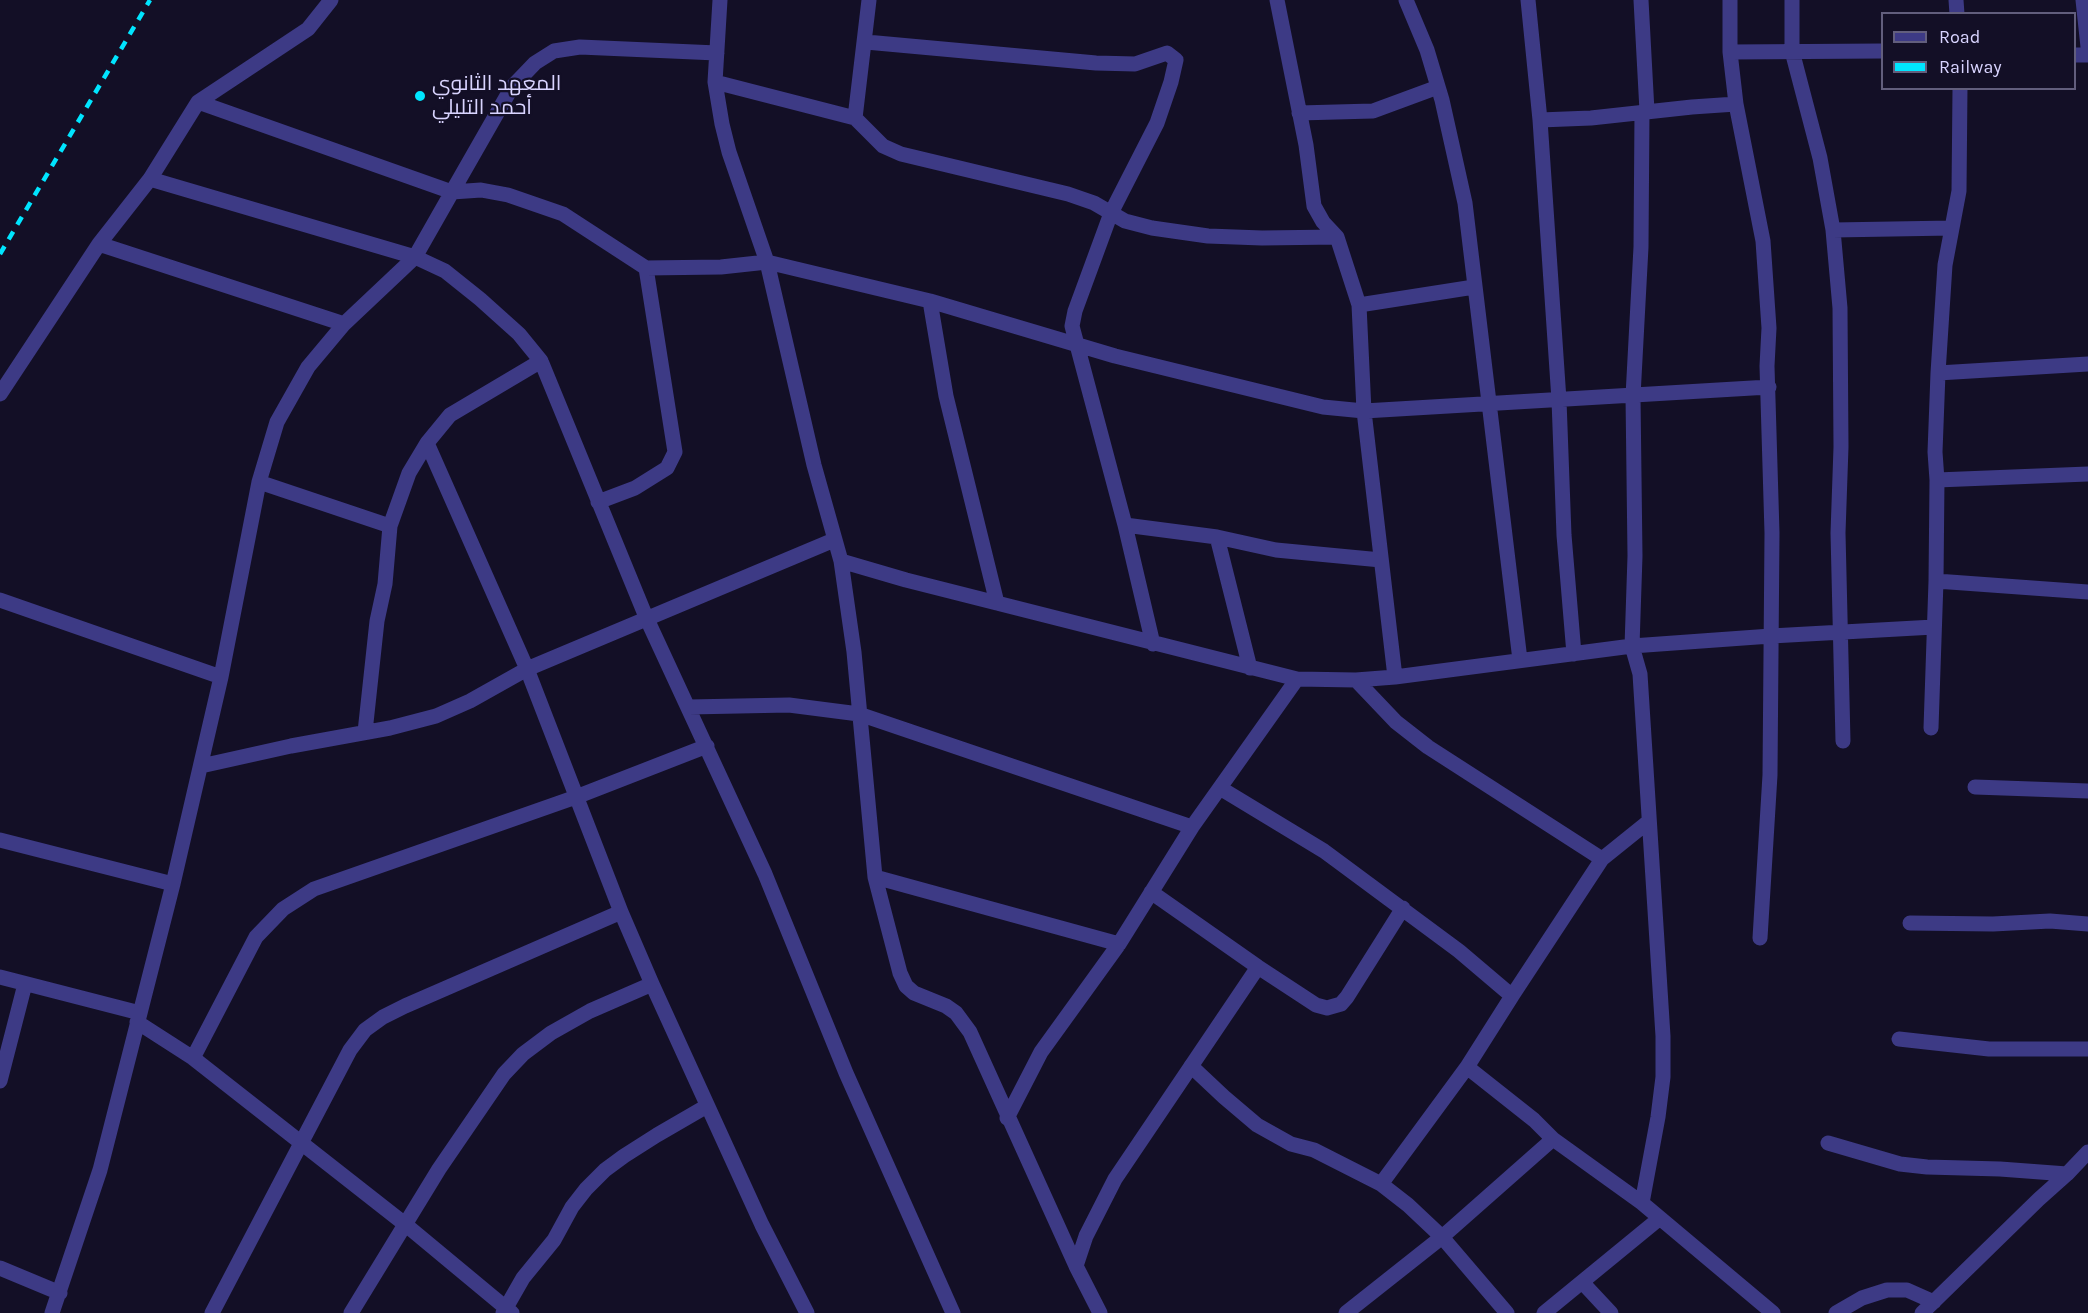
<!DOCTYPE html>
<html>
<head>
<meta charset="utf-8">
<style>
	body { margin:0 }
	#map { position:relative; width:2088px; height:1313px; overflow:hidden; background:#130f26; font-family:Karla,sans-serif }
	canvas { display:block }
	.legend { position:absolute; left:1881px; top:12px; width:195px; height:78px; box-sizing:border-box; background:#130f26; border:2px solid #625e7d; margin:0; padding:8px 10px; list-style:none; font-size:18px; color:#d9d4ff }
	.legend li { display:flex; align-items:center; gap:12px; height:30px }
	.legend b { width:30px; border:2px solid #625e7d }
</style>
</head>
<body>
<div id="map">
<canvas width="2088" height="1313"></canvas>
<ul class="legend">
<li><b style="height:8px;background:#3d3a85"></b>Road</li>
<li><b style="height:8px;background:#00e5ff"></b>Railway</li>
</ul>
</div>
<script>
const c = document.querySelector('canvas').getContext('2d');
c.lineJoin = 'round';
const shape = rows => new Path2D(rows.map(r => 'M' + r).join(''));
function stroke(path, color, width, dash) { c.strokeStyle = color; c.lineWidth = width; c.lineCap = dash ? 'butt' : 'round'; c.setLineDash(dash || []); c.stroke(path); }
function write(font, color, halo, rows, align = 'center') {
  c.font = font + ' Karla,Cairo,sans-serif'; c.lineWidth = 4.5; c.setLineDash([]); c.textBaseline = 'middle'; c.strokeStyle = halo; c.fillStyle = color; for (const [text, x, y, turn = 0] of rows) {
    c.save(); c.translate(x, y); c.rotate((+turn || 0) * Math.PI / 180); c.textAlign = isNaN(turn) ? turn : align; if (halo) c.strokeText(text, 0, 0); c.fillText(text, 0, 0); c.restore();
  }
}
const minor = shape([
	[720,0,715,82,722,124,729,152,767,262,814,465,841,561,854,652,875,877,900,973,906,986,914,993,946,1006,956,1013,970,1032,1076,1266,1100,1313],
	[1277,0,1306,145,1314,206,1323,222,1337,237,1359,305,1364,411,1395,677],
	[1406,0,1427,50,1442,100,1465,203,1520,660],
	[1528,0,1540,120,1559,400,1564,535,1574,654],
	[1641,0,1647,111],
	[1730,0,1730,52,1736,104,1763,241,1769,328,1767,366,1772,533,1770,775,1760,938],
	[1792,0,1792,51,1820,158,1833,230,1840,308,1841,447,1838,533,1843,741],
	[1956,0,1957,14],
	[2083,0,2088,47],
	[866,42,1096,63,1135,64,1167,53,1176,60,1171,82,1157,123,1111,213,1075,311,1072,326,1125,525,1153,644],
	[1730,52,1882,51],
	[2074,55,2088,55],
	[715,82,855,118,883,146,901,154,1068,194,1094,203,1125,221,1152,228,1208,236,1262,238,1337,237],
	[1642,112,1641,247,1633,396,1635,556,1632,646,1640,674,1663,1036,1663,1077,1658,1117,1642,1203,1773,1313],
	[1299,113,1373,111,1438,87],
	[855,118,869,0],
	[1540,120,1591,118,1692,107,1736,104],
	[150,179,415,257,452,192,198,102],
	[452,192,481,190,508,195,563,214,646,268,721,267,767,262,930,301,1115,356,1323,407,1364,411,1769,387],
	[452,192,512,87,535,63,554,51,580,47,717,53],
	[1833,230,1952,228],
	[99,244,344,324],
	[930,301,946,396,997,603],
	[1359,305,1474,287],
	[1938,373,2088,364],
	[0,394,99,244,150,179,198,102,308,29,331,0],
	[427,443,527,669,621,912,652,984,762,1225,807,1313],
	[1937,480,2088,474],
	[259,482,390,526],
	[598,502,635,488,667,468,675,452,646,268],
	[1125,525,1217,537,1276,550,1381,560],
	[1217,537,1250,668],
	[841,561,906,580,1297,679,1356,680,1395,677,1632,646,1771,636,1934,627],
	[1936,581,2088,592],
	[0,600,221,677],
	[1356,680,1396,722,1428,747,1602,859,1648,822],
	[689,707,789,705,859,714,1192,827],
	[1931,728,1936,581,1937,480,1935,452,1938,373,1945,265,1959,191,1960,88],
	[365,732,377,621,385,584,390,526,409,473,427,443,450,415,541,361],
	[201,766,291,746,390,728,436,716,470,701,527,669,834,540],
	[1975,787,2088,791],
	[1220,788,1324,851,1459,951,1512,996,1467,1067,1534,1120,1553,1139,1642,1203],
	[0,840,173,884],
	[875,877,1119,944],
	[1151,892,1258,967,1316,1005,1327,1008,1341,1004,1347,997,1403,908],
	[1910,923,1993,924,2050,921,2088,924],
	[0,977,140,1013],
	[1512,996,1602,859],
	[137,1022,193,1058,406,1225,512,1313],
	[1899,1039,1989,1049,2088,1049],
	[193,1058,256,937,283,909,314,889,576,797,707,746],
	[1191,1066,1224,1097,1257,1125,1291,1144,1314,1150,1381,1184,1408,1205,1442,1237,1507,1313],
	[0,1081,25,984],
	[1007,1118,1041,1052,1119,944,1192,827,1297,679],
	[1828,1143,1900,1164,1927,1167,2000,1169,2067,1174],
	[1381,1184,1467,1067],
	[1076,1266,1086,1236,1115,1179,1258,967],
	[0,1268,60,1293],
	[1582,1282,1611,1313],
	[52,1313,100,1170,173,884,221,677,259,482,277,422,308,367,344,324,415,257,445,271,480,299,519,334,541,361,646,617,765,874,846,1073,953,1313],
	[212,1313,350,1050,365,1030,383,1017,405,1006,621,912],
	[351,1313,439,1169,504,1074,523,1054,551,1033,590,1011,652,984],
	[503,1313,523,1278,554,1240,572,1207,586,1189,605,1170,624,1156,657,1135,707,1106],
	[1346,1313,1442,1237,1553,1139],
	[1544,1313,1660,1218],
	[1836,1313,1862,1298,1887,1290,1907,1290,1934,1302],
	[1922,1313,2039,1199,2067,1174,2088,1152]
]);
const rail = shape([
	[0,254,150,0]
]);
const markers = [
	[420,96,6,"#00e5ff"]
];
const poiNames = [
	["المعهد الثانوي",432,84],
	["أحمد التليلي",432,108]
];
stroke(minor, '#3d3a85', 15);
stroke(rail, '#00e5ff', 4.5, [9, 8]);
for (const [x, y, r, color] of markers) { const dot = new Path2D(); dot.arc(x, y, r, 0, 2 * Math.PI); c.fillStyle = color; c.fill(dot); stroke(dot, '#130f26', 2); }
write('21px', '#d9d4ff', '#130f26', poiNames, 'left');
</script>
</body>
</html>
